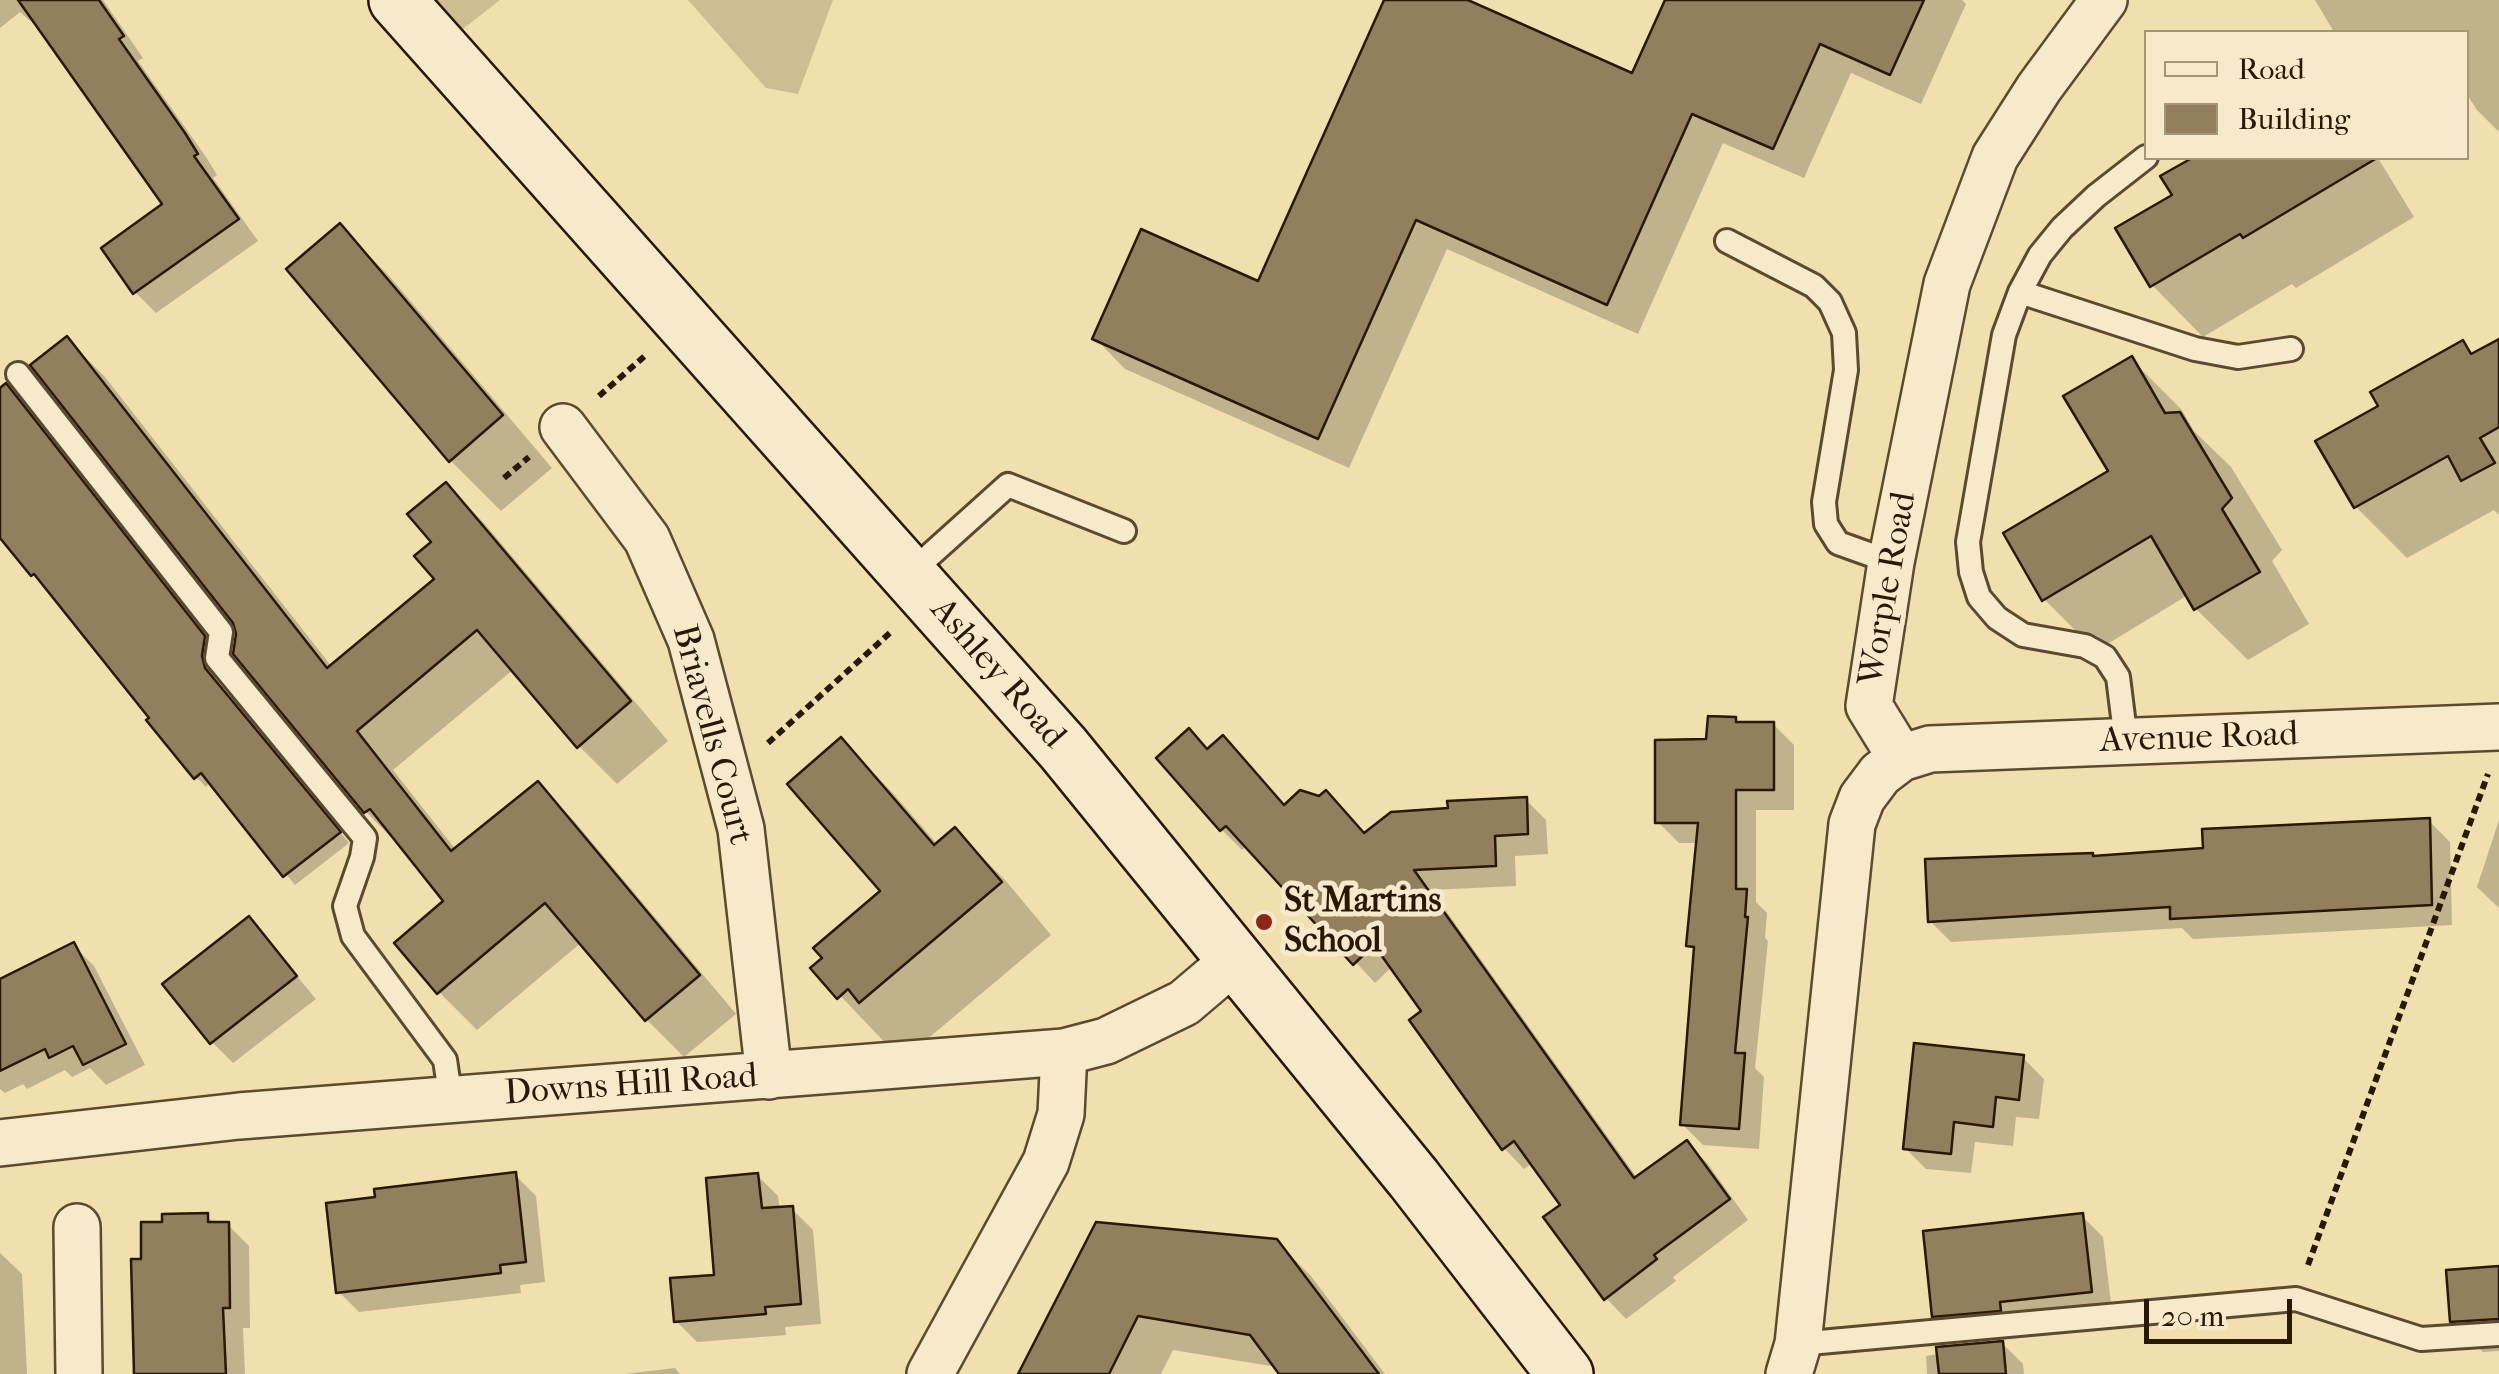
<!DOCTYPE html>
<html>
<head>
<meta charset="utf-8">
<style>
	body { margin:0 }
	#map { position:relative; width:2499px; height:1374px; overflow:hidden; background:#f1dfae; font-family:"IM FELL French Canon",serif }
	canvas { display:block }
	.legend { position:absolute; left:2144px; top:30px; width:325px; height:130px; box-sizing:border-box; background:#f6eaca; border:2px solid #a4967b; margin:0; padding:12px 18px; list-style:none; font-size:30px; color:#291805 }
	.legend li { display:flex; align-items:center; gap:20px; height:50px }
	.legend b { width:50px; border:2px solid #a4967b }
	.scale { position:absolute; left:2144px; top:1299px; width:148px; height:45px; box-sizing:border-box; border:5px solid #291805; border-top:0; padding-left:12px; font-size:30px; line-height:35px; white-space:nowrap; color:#291805; -webkit-text-stroke:8px #f6eaca; paint-order:stroke }
</style>
</head>
<body>
<div id="map">
<canvas width="2499" height="1374"></canvas>
<ul class="legend">
<li><b style="height:12px;background:#f6eaca"></b>Road</li>
<li><b style="height:28px;background:#917f5d"></b>Building</li>
</ul>
<div class="scale">20 m</div>
</div>
<script>
const c = document.querySelector('canvas').getContext('2d');
c.lineJoin = 'round';
function fill(path, color) { c.fillStyle = color; c.fill(path, 'evenodd'); }
const shape = rows => new Path2D(rows.map(r => 'M' + r).join(''));
function stroke(path, color, width, dash) { c.strokeStyle = color; c.lineWidth = width; c.lineCap = dash ? 'butt' : 'round'; c.setLineDash(dash || []); c.stroke(path); }
function write(font, color, halo, rows, align = 'center') {
  c.font = font + ' "IM FELL French Canon",serif'; c.lineWidth = 10; c.setLineDash([]); c.textBaseline = 'middle'; c.strokeStyle = halo; c.fillStyle = color; for (const [text, x, y, turn = 0] of rows) {
    c.save(); c.translate(x, y); c.rotate((+turn || 0) * Math.PI / 180); c.textAlign = isNaN(turn) ? turn : align; if (halo) c.strokeText(text, 0, 0); c.fillText(text, 0, 0); c.restore();
  }
}
const green = shape([
	[423,0,500,0,454,36],
	[688,0,833,0,798,94,766,88]
]);
const shadow = shape([
	[0,0,103,0,143,58,138,61,206,157,217,175,213,178,258,241,156,313,135,292,166,205,34,18,30,21,20,12,0,28],
	[1387,0,1462,0,1634,77,1668,0,1962,0,1966,4,1921,104,1851,73,1804,178,1723,143,1638,334,1447,249,1349,468,1125,369,1095,338,1259,285],
	[2315,0,2499,0,2499,132,2477,110,2466,93,2466,32,2334,32],
	[2197,158,2378,158,2414,217,2296,288,2292,284,2203,337,2152,285,2175,196,2164,177],
	[340,226,391,278,552,468,501,511,450,460],
	[67,339,105,377,332,667,437,579,434,542,446,485,484,523,668,741,617,784,579,746,514,669,393,770,456,850,537,784,575,822,736,1014,684,1057,646,1019,582,942,477,1030,439,992,397,943,446,902,404,850,366,812,236,653,238,633,235,622],
	[2499,342,2499,515,2494,510,2407,558,2356,507,2381,407,2463,343,2475,355],
	[2131,359,2182,410,2194,431,2231,467,2282,550,2272,561,2309,624,2248,660,2196,609,2188,595,2096,651,2044,599,2111,472],
	[0,391,16,397,214,648,211,668,215,680,349,843,295,885,211,782,206,787,196,777,153,718,0,532],
	[1734,720,1740,725,1773,724,1794,745,1794,810,1756,810,1756,902,1767,913,1765,938,1768,941,1755,1068,1764,1077,1759,1149,1703,1145,1682,1124,1696,952,1689,945,1698,843,1679,843,1658,822,1708,742],
	[841,741,892,792,938,845,955,830,1006,881,1051,935,912,1052,900,1040,890,1048,814,968,884,891],
	[1208,751,1285,807,1365,835,1451,811,1526,800,1546,820,1548,854,1515,856,1516,886,1431,890,1638,1179,1687,1143,1708,1164,1748,1220,1673,1277,1676,1281,1626,1319,1606,1298,1563,1206,1532,1163,1524,1169,1504,1148,1424,1012,1392,967,1375,983,1248,845,1242,850,1222,830,1159,758],
	[2499,820,2499,908,2477,887],
	[2429,821,2450,842,2452,925,2193,939,2182,928,1951,942,1930,921,2094,859,2205,851],
	[249,919,316,999,233,1063,212,1042],
	[73,945,94,966,145,1065,106,1085,90,1068,72,1077,65,1070,27,1089,23,1084,5,1093,0,1089,0,982],
	[2023,1058,2044,1079,2039,1119,2016,1117,2013,1146,1975,1142,1971,1173,1926,1169,1905,1148],
	[515,1175,536,1196,545,1282,520,1285,521,1293,359,1312,338,1291],
	[757,1175,778,1196,780,1210,792,1209,813,1230,821,1324,785,1327,786,1335,697,1342,676,1321,716,1277],
	[207,1216,216,1225,228,1225,249,1246,250,1328,243,1328,245,1374,137,1374,144,1262],
	[2082,1216,2103,1237,2112,1312,1956,1337,1935,1316],
	[1276,1241,1311,1276,1385,1374,1283,1374,1277,1367,1173,1350,1161,1374,1020,1374],
	[0,1253,22,1274,27,1374,0,1374],
	[2499,1268,2499,1351,2483,1352,2452,1321],
	[2002,1343,2023,1364,2024,1374,1927,1374,1926,1356],
	[675,1368,680,1374,625,1374]
]);
const building = shape([
	[18,0,99,0,124,36,119,39,185,133,198,154,194,156,239,219,133,294,101,248,162,204,18,0],
	[1384,0,1468,0,1632,73,1665,0,1924,0,1890,75,1820,44,1773,149,1692,114,1607,305,1416,220,1318,439,1092,339,1141,229,1258,281,1384,0],
	[2192,158,2377,158,2243,238,2240,234,2150,287,2115,228,2172,195,2160,176,2192,158],
	[340,223,503,415,449,462,286,269,340,223],
	[67,336,327,668,434,579,414,556,431,542,407,514,446,482,631,701,577,748,477,630,357,731,451,851,538,781,700,975,645,1021,545,903,437,994,394,943,443,901,370,809,364,813,233,654,236,634,233,623,30,365,67,336],
	[2499,339,2499,427,2480,438,2495,463,2461,481,2448,456,2354,508,2315,441,2378,406,2370,392,2463,340,2471,354,2499,339],
	[2132,356,2165,413,2180,412,2232,498,2222,509,2260,572,2194,610,2151,536,2042,601,2003,533,2108,471,2063,396,2132,356],
	[6,383,205,636,202,656,205,668,341,832,283,877,201,773,194,779,146,720,149,718,34,574,31,576,0,538,0,388,6,383],
	[1708,716,1736,717,1736,722,1774,722,1774,790,1736,790,1736,889,1747,889,1745,917,1748,917,1735,1053,1745,1053,1739,1129,1680,1125,1694,947,1686,946,1698,823,1655,823,1655,740,1706,739,1708,716],
	[1189,728,1207,749,1223,735,1284,805,1300,790,1319,796,1326,790,1364,833,1391,812,1448,808,1447,801,1527,797,1528,834,1495,836,1496,866,1414,870,1634,1178,1687,1140,1730,1199,1654,1255,1657,1259,1604,1300,1543,1217,1560,1205,1514,1141,1502,1150,1409,1020,1421,1011,1374,945,1353,965,1226,826,1220,831,1156,758,1189,728],
	[841,737,934,845,955,827,1002,882,859,1003,848,989,837,999,810,968,822,958,813,948,880,891,787,784,841,737],
	[2430,818,2432,905,2170,919,2170,907,1928,922,1925,859,2093,853,2093,856,2203,848,2202,829,2430,818],
	[249,916,297,976,210,1044,162,984,249,916],
	[74,942,126,1044,83,1065,73,1046,49,1058,45,1049,0,1071,0,979,74,942],
	[1914,1043,2024,1055,2019,1100,1996,1097,1993,1127,1954,1122,1951,1154,1903,1149,1914,1043],
	[516,1172,526,1262,500,1265,501,1273,336,1293,326,1203,375,1197,374,1189,516,1172],
	[758,1173,762,1208,793,1206,801,1304,765,1307,766,1314,674,1322,670,1278,714,1275,706,1178,758,1173],
	[208,1213,208,1222,229,1222,230,1308,223,1308,226,1374,134,1374,131,1259,141,1259,141,1222,162,1222,162,1214,208,1213],
	[2083,1213,2092,1292,2000,1302,2001,1311,1932,1317,1923,1231,2083,1213],
	[1096,1222,1277,1239,1379,1374,1279,1374,1250,1335,1138,1316,1109,1374,1018,1374,1096,1222],
	[2499,1266,2499,1319,2450,1322,2446,1270,2499,1266],
	[2003,1341,2006,1374,1939,1374,1936,1347,2003,1341]
]);
const path = shape([
	[599,396,646,355],
	[504,478,529,457],
	[768,743,892,631],
	[2308,1265,2488,774]
]);
const service = shape([
	[1727,241,1814,286,1830,302,1844,333,1846,370,1824,502,1826,524,1838,543,1891,562],
	[2020,292,2195,349,2238,357,2291,349],
	[18,374,221,632,217,658,365,838,362,857,345,906,353,936,445,1060,451,1100],
	[909,574,1008,485,1124,531],
	[2126,741,2118,677,2105,657,2085,646,2023,635,1997,618,1979,597,1971,572,1968,542,2004,335,2020,292,2040,255,2062,228,2096,196,2146,157],
	[1798,1344,2296,1299,2421,1339,2499,1334]
]);
const minor = shape([
	[563,427,647,539,691,640,741,829,769,1076],
	[1901,758,1869,706,1891,562,1947,284,1995,157,2039,88,2104,0],
	[0,1143,239,1116,1064,1052,1106,1041,1184,1003,1237,958],
	[77,1227,79,1374],
	[930,1374,1046,1162,1061,1114,1064,1052],
	[1789,1374,1798,1344,1852,824,1862,798,1880,774,1901,758,1930,749,2499,727]
]);
const secondary = shape([
	[397,0,1063,748,1414,1179,1565,1374]
]);
const markers = [
	[1264,922,10,"#8f2418"]
];
const streetNames = [
	["Worple Road",1889,589,-80],
	["Ashley Road",997,674,49],
	["Briavells Court",711,735,75],
	["Avenue Road",2199,739,-2],
	["Downs Hill Road",631,1086,-4]
];
const poiNames = [
	["St Martins",1284,902],
	["School",1284,942]
];
fill(green, '#cfbd91');
fill(shadow, '#0003');
fill(building, '#917f5d');
stroke(building, '#291805', 2.5);
stroke(service, '#5b4a2f', 28);
stroke(minor, '#5b4a2f', 50);
stroke(secondary, '#291805', 60);
stroke(path, '#291805', 6, [8, 5]);
stroke(service, '#f6eaca', 22);
stroke(minor, '#f6eaca', 45);
stroke(secondary, '#f6eaca', 55);
for (const [x, y, r, color] of markers) { const dot = new Path2D(); dot.arc(x, y, r, 0, 2 * Math.PI); c.fillStyle = color; c.fill(dot); stroke(dot, '#f6eaca', 4); }
write('35px', '#291805', '#f6eaca', streetNames);
write('bold 35px', '#291805', '#f6eaca', poiNames, 'left');
</script>
</body>
</html>
